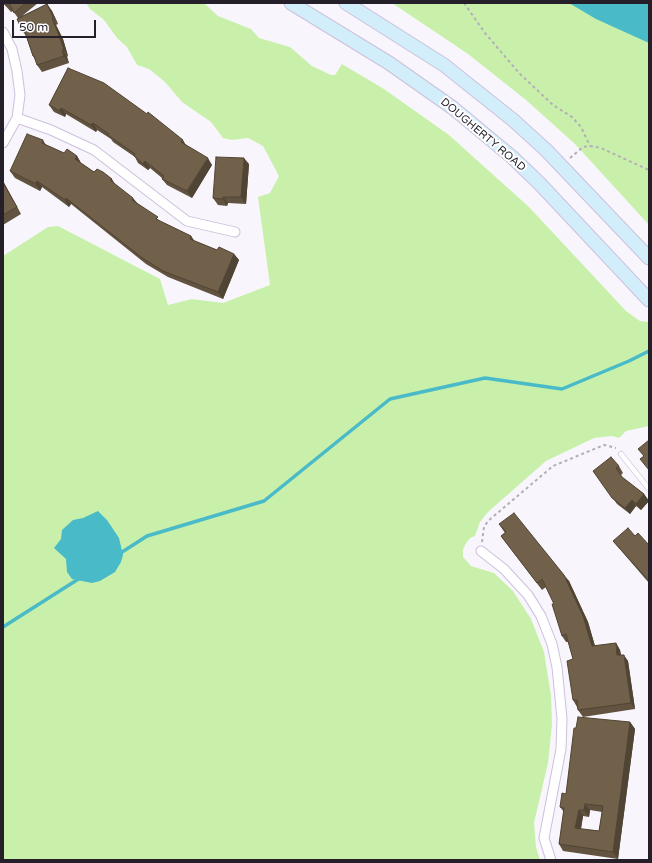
<!DOCTYPE html>
<html>
<head>
<meta charset="utf-8">
<style>
	body { margin:0 }
	#map { position:relative; width:652px; height:863px; overflow:hidden; background:#f8f6fc; font-family:"Varela Round",sans-serif }
	canvas { display:block }
	.frame { position:absolute; inset:0; border:4px solid #241f29; pointer-events:none }
	.scale { position:absolute; left:12px; top:20px; width:84px; height:18px; box-sizing:border-box; border:2px solid #241f29; border-top:0; padding-left:5px; font-size:12px; line-height:14px; white-space:nowrap; color:#241f29; -webkit-text-stroke:3px #fff; paint-order:stroke }
</style>
</head>
<body>
<div id="map">
<canvas width="652" height="863"></canvas>
<div class="frame"></div>
<div class="scale">50 m</div>
</div>
<script>
const c = document.querySelector('canvas').getContext('2d');
c.lineJoin = 'round';
function fill(path, color) { c.fillStyle = color; c.fill(path, 'evenodd'); }
const shape = rows => new Path2D(rows.map(r => 'M' + r).join(''));
function stroke(path, color, width, dash) { c.strokeStyle = color; c.lineWidth = width; c.lineCap = dash ? 'butt' : 'round'; c.setLineDash(dash || []); c.stroke(path); }
function write(font, color, halo, rows, align = 'center') {
  c.font = font + ' "Varela Round",sans-serif'; c.lineWidth = 4; c.setLineDash([]); c.textBaseline = 'middle'; c.strokeStyle = halo; c.fillStyle = color; for (const [text, x, y, turn = 0] of rows) {
    c.save(); c.translate(x, y); c.rotate((+turn || 0) * Math.PI / 180); c.textAlign = isNaN(turn) ? turn : align; if (halo) c.strokeText(text, 0, 0); c.fillText(text, 0, 0); c.restore();
  }
}
const green = shape([
	[86,3,204,3,218,16,251,29,259,38,290,47,312,66,331,75,335,75,342,64,384,89,449,135,529,207,626,311,640,321,649,322,649,426,626,431,619,438,612,436,594,438,546,461,488,512,480,522,475,536,470,538,465,545,463,550,463,557,471,566,494,573,513,591,531,619,544,652,551,695,552,724,548,763,534,823,536,847,540,860,3,860,3,256,48,227,58,226,160,279,168,305,192,299,223,303,270,285,258,197,270,193,279,176,263,146,248,138,232,140,223,138,211,122,182,102,165,82,149,69,137,65,127,47,117,38,104,20,90,9],
	[392,3,649,3,649,225,575,144,526,100,468,54]
]);
const water = shape([
	[569,3,649,3,649,43,596,19],
	[98,511,107,520,119,538,123,555,121,562,115,572,100,581,92,583,72,579,67,572,66,559,54,548,61,539,62,530,73,520,83,518]
]);
const stream = shape([
	[119,554,147,536,264,501,390,399,485,378,562,389,629,361,649,351],
	[3,627,80,578]
]);
const path = shape([
	[464,3,485,33,519,73,553,105,572,117,581,127,590,146],
	[570,158,583,147,590,146,601,148,649,170],
	[482,542,484,527,488,521,553,466,604,445,616,448]
]);
const service = shape([
	[621,454,649,489]
]);
const minor = shape([
	[3,32,12,49,17,71,20,95,17,118,3,143],
	[17,118,51,130,94,150,187,221,235,232],
	[481,551,504,569,528,595,541,616,552,644,557,667,562,719,561,749,544,838,551,860]
]);
const secondary = shape([
	[291,3,389,63,453,108,512,157,540,184,649,300],
	[346,3,444,65,513,120,546,150,649,258]
]);
const wall = shape([
	[3,3,38,3,22,16,47,4,52,11,58,24,56,25,63,39,68,56,67,57,69,63,42,72,37,65,36,61,33,56,26,36,22,30,18,18,13,11,11,12],
	[68,68,186,145,212,165,192,198,167,185,162,179,162,178,150,168,148,170,138,163,135,157,113,142,111,139,97,130,96,132,66,114,65,117,54,112,49,105],
	[43,140,46,145,64,153,77,156,81,163,94,172,112,179,115,184,137,203,160,221,191,236,194,241,217,250,234,254,239,260,223,299,168,277,146,264,71,204,69,207,42,187,40,191,15,178,10,171],
	[249,164,246,204,228,203,227,206,218,205,213,198],
	[3,181,21,214,3,225],
	[619,466,623,473,621,475,622,477,644,494,649,501,641,510,636,506,630,514,617,504,593,471],
	[499,524,569,581,588,622,595,646,616,643,620,650,621,655,628,661,635,709,583,717,578,710,577,707,573,700,573,659,568,642,566,642,562,636,554,604,546,587,542,590,501,536,505,533],
	[613,541,649,545,649,583,618,547],
	[630,722,635,729,618,859,563,851,559,844,564,812,560,807,566,794,576,728],
	[590,810,602,812,599,831,581,829,583,816,589,817]
]);
const shadedWall = shape([
	[47,4,52,11,58,24,53,17],
	[52,18,56,25,63,39,68,56,64,50],
	[62,50,67,57,69,63,64,56],
	[61,108,66,114,65,117,60,111],
	[93,123,97,130,96,132,91,125],
	[183,140,187,147,181,142],
	[77,156,81,163,80,165,75,159],
	[208,158,212,165,192,198,187,191],
	[244,158,249,164,246,204,241,197],
	[145,161,150,168,148,170,143,164],
	[3,181,21,214,17,207,3,183],
	[37,181,42,187,40,191,36,184],
	[223,197,228,203,227,206,223,199],
	[66,198,71,204,69,207,65,200],
	[133,198,138,204,132,200],
	[191,236,196,243,190,239],
	[234,254,239,260,223,299,218,292],
	[644,494,649,501,641,510,636,504],
	[632,500,636,506,630,514,625,508],
	[564,575,569,581,588,622,597,653,592,646],
	[616,643,620,650,622,662,617,655],
	[624,655,628,661,635,709,631,703],
	[630,722,635,729,618,859,613,852],
	[585,804,590,810,589,817,584,810],
	[579,810,583,816,580,834,575,828]
]);
const building = shape([
	[4,3,26,3,14,13,9,3,6,6,4,3],
	[47,4,53,17,52,18,58,33,64,50,62,50,64,56,37,65,34,56,33,56,24,29,22,30,17,19,47,4],
	[68,68,104,83,147,114,148,112,183,140,181,142,208,158,187,191,162,179,164,176,145,161,143,164,134,156,135,154,108,135,109,134,93,123,91,125,61,108,60,111,49,105,68,68],
	[27,134,43,140,42,143,64,153,67,149,77,156,75,159,94,172,97,169,103,172,112,179,110,180,133,198,132,200,158,217,156,219,191,236,190,239,217,250,219,247,234,254,218,292,163,271,141,257,66,198,65,200,37,181,36,184,10,171,27,134],
	[216,157,244,158,241,197,223,197,223,199,213,198,216,157],
	[3,183,17,207,3,215,3,183],
	[649,440,649,470,640,459,644,456,638,449,649,440],
	[611,457,619,466,616,468,622,477,644,494,636,504,632,500,625,508,612,498,593,471,611,457],
	[514,513,564,575,583,616,592,646,616,643,617,655,624,655,631,703,578,710,577,700,573,700,567,661,573,659,566,634,562,636,552,604,554,604,542,579,537,583,501,536,506,532,499,524,514,513],
	[628,528,635,536,638,533,649,545,649,581,613,541,628,528],
	[578,717,630,722,613,852,559,844,564,808,560,807,562,793,566,794,574,728,576,728,578,717],
	[585,804,603,806,599,831,575,828,579,810,584,810,585,804]
]);
const streetNames = [
	["DOUGHERTY ROAD",483,135,40]
];
fill(green, '#c9f0ab');
fill(water, '#49bac8');
stroke(stream, '#49bac8', 3.5);
stroke(service, '#cdc0dc', 6);
stroke(minor, '#cdc0dc', 11);
stroke(secondary, '#cdc0dc', 15);
stroke(path, '#b2afb6', 2, [3, 3]);
stroke(service, '#fff', 4.5);
stroke(minor, '#fff', 9);
stroke(secondary, '#d2eefb', 13);
fill(wall, '#625340');
fill(shadedWall, '#504434');
fill(building, '#72614a');
stroke(building, '#504434', 1);
write('11px', '#241f29', '#fff', streetNames);
</script>
</body>
</html>
